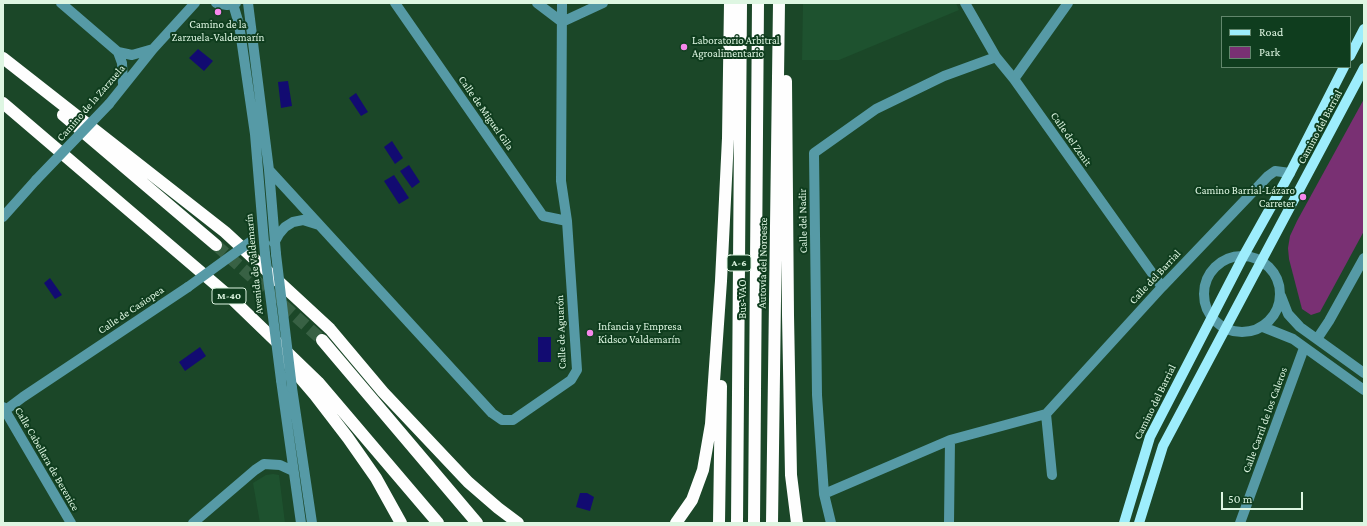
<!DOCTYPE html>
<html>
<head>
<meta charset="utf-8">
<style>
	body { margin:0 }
	#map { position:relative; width:1367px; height:526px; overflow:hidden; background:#1b4728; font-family:"Crimson Pro",serif }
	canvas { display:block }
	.frame { position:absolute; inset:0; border:4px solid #def6e2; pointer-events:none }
	.legend { position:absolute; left:1221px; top:16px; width:130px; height:52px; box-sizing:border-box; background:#0f3d1e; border:1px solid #62876c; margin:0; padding:5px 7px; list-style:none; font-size:12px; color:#def6e2 }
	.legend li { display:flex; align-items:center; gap:8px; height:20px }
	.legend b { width:20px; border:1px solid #62876c }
	.scale { position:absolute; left:1221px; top:492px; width:82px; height:18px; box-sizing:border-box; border:2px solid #def6e2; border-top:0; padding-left:5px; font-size:12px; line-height:14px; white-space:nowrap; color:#def6e2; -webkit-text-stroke:3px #0f3d1e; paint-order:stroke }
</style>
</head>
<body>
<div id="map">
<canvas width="1367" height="526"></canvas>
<div class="frame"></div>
<ul class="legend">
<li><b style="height:5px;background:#9dedfc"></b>Road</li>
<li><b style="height:11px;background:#793073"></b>Park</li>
</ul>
<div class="scale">50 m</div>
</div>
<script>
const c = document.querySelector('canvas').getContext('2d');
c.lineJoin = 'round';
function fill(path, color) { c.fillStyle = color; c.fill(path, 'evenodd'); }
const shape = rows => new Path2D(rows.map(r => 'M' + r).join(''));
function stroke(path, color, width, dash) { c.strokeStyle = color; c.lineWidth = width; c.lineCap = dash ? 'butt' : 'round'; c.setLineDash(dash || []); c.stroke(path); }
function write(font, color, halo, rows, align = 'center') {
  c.font = font + ' "Crimson Pro",serif'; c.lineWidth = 4; c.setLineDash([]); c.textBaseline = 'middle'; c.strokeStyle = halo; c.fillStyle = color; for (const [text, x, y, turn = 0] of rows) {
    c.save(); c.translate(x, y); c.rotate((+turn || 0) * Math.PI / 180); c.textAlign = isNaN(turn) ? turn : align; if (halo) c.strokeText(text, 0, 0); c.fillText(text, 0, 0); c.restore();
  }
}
const built = shape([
	[803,3,956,3,959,10,839,60,802,60],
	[273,474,279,475,285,523,260,523,253,483,266,475]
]);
const green = shape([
	[1364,99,1364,231,1320,312,1311,315,1302,309,1289,259,1288,248,1290,236,1297,221]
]);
const water = shape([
	[198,49,213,61,204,71,189,58],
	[288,81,292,106,281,108,278,82],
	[356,93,368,112,361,116,349,98],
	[392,141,403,158,395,164,384,147],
	[409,165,420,182,412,188,400,171],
	[394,175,409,198,399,204,384,181],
	[50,278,62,295,55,299,44,283],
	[538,337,551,337,551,362,538,362],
	[200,347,206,356,185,371,179,362],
	[580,493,587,493,594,497,590,511,576,507]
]);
const highwayTunnel = shape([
	[216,245,322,340]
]);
const minor = shape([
	[61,3,118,52],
	[216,3,227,5,236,3],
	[248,3,269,170,276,254],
	[395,3,543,216,567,221],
	[537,3,562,22],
	[965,3,996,57,1014,79,1162,287],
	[233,4,239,24,255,134,265,254],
	[562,22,603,3],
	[1014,79,1068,3],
	[123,85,122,63,118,52,132,55,153,49],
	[109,104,153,49,195,3],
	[269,170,492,413,502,420,513,420,571,380,577,370,567,221,561,181,562,3],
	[3,217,36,180],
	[274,243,279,234,285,227,293,222,303,220,319,225],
	'1204 294a38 38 0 1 1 76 0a38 38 0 1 1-76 0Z',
	[1281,296,1288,314,1300,327,1364,373],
	[1263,327,1293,339,1364,390],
	[1317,339,1329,321,1364,258],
	[281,380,301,523],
	[292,388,312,523],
	[3,407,71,523],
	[3,412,23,397,188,287],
	[1046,414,1052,475],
	[950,440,1046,414,1162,287,1268,176,1275,171,1290,173],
	[824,494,950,440,949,523],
	[193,523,255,470,264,464,280,465,293,471],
	[831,523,824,494,817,395,814,153,876,109,944,76,996,57],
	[1240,523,1304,348]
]);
const major = shape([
	[1350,56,1364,29],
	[1124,523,1150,437,1244,255,1290,173,1344,67],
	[1139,523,1163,446,1364,68]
]);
const highway = shape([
	[3,58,225,232,330,329,383,392,468,482,498,508,518,523],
	[786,81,788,315,791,475,797,523],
	[3,103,229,296,318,382,438,523],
	[63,115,216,245],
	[322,340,477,523],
	[285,360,315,395,348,438,376,478,401,523],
	[676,523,692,500,703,470,711,424,721,281,728,138,730,3],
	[719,523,721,386],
	[737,523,741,3],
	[754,523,758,3],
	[772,523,779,3]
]);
const minorBridge = shape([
	[36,180,109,104],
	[265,254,281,380],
	[276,254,292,388],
	[188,287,250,242]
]);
const markers = [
	[218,12,4,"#f788ec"],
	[684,47,4,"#f788ec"],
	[1303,197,4,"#f788ec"],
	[590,333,4,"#f788ec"]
];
const shields = [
	[739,263,24],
	[229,296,34]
];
const shieldNames = [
	["A-6",739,263],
	["M-40",229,296]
];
const poiNames = [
	["Camino de la",218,25,"center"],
	["Zarzuela-Valdemarín",218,38,"center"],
	["Laboratorio Arbitral",692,41],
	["Agroalimentario",692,54],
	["Camino Barrial-Lázaro",1295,191,"right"],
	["Carreter",1295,204,"right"],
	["Infancia y Empresa",598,327],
	["Kidsco Valdemarín",598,340]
];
const streetNames = [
	["Camino de la Zarzuela",91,103,-49],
	["Calle de Miguel Gila",486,113,55],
	["Camino del Barrial",1320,127,-62],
	["Calle del Zenit",1071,139,55],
	["Calle del Nadir",803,221,-91],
	["Autovía del Noroeste",763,263,-89],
	["Avenida de Valdemarín",254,264,-96],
	["Calle del Barrial",1155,277,-47],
	["Bus-VAO",743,299,-90],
	["Calle de Casiopea",131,310,-34],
	["Calle de Aguarón",561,332,-92],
	["Camino del Barrial",1155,402,-64],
	["Calle Carril de los Caleros",1265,420,-70],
	["Calle Cabellera de Berenice",47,459,60]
];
fill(built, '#1e522f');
fill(green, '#793073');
fill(water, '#120b71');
stroke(highwayTunnel, '#386144', 12, [12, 6]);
stroke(minor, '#569aa6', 10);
stroke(major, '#9dedfc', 10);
stroke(highway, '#fefefe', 12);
stroke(minorBridge, '#569aa6', 10);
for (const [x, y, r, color] of markers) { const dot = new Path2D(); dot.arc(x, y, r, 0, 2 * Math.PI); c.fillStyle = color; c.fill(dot); stroke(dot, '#0f3d1e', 1.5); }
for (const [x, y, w] of shields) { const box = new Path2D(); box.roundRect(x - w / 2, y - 8, w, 16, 3); c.fillStyle = '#0f3d1e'; c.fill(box); stroke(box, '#def6e2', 1); }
write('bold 10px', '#def6e2', null, shieldNames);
write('11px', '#def6e2', '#0f3d1e', poiNames, 'left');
write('11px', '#def6e2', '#0f3d1e', streetNames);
</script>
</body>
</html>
